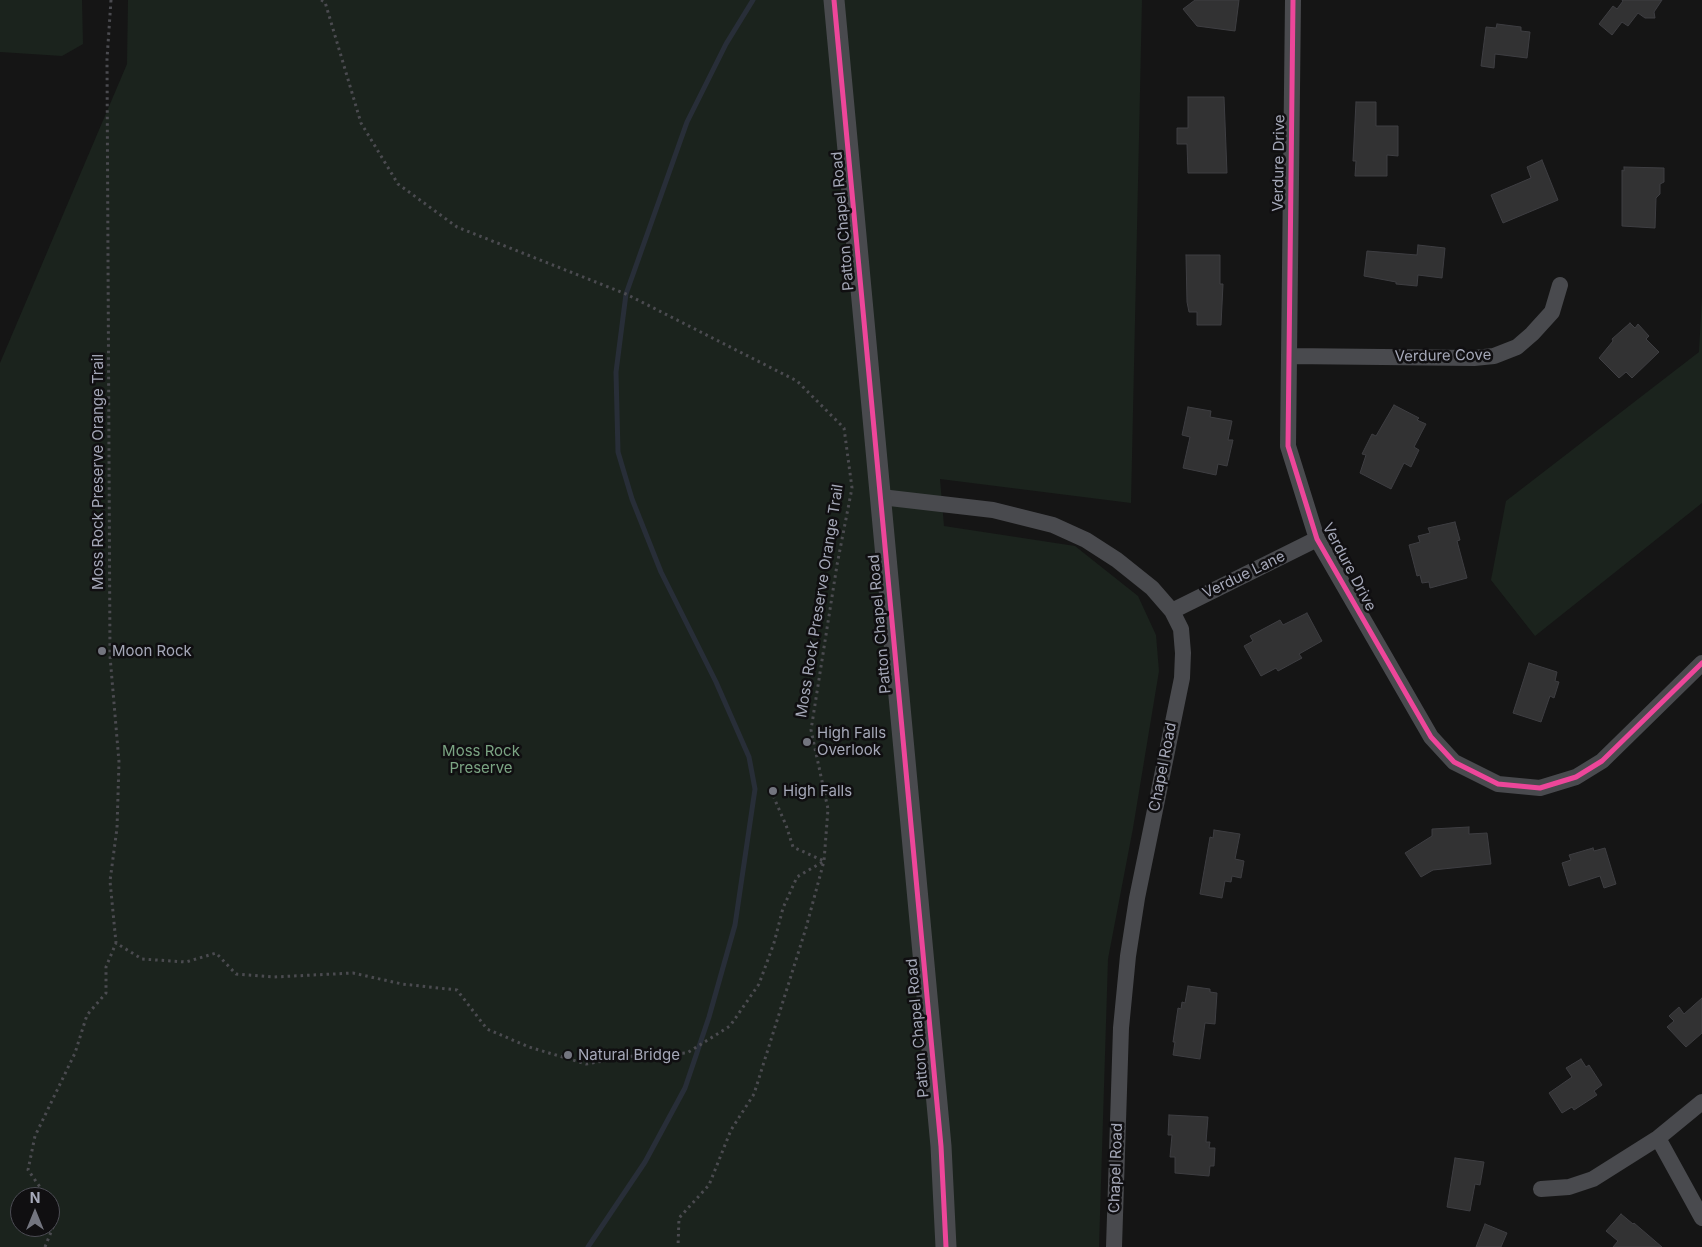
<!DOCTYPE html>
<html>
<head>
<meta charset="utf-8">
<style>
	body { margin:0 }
	#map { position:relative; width:1702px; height:1247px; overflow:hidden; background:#151515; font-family:Inter,sans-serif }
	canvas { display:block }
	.north { position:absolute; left:10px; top:1187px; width:50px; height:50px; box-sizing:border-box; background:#100f11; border:1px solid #4c4c54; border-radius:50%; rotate:0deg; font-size:14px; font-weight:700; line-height:20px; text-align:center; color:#a5a8b8 }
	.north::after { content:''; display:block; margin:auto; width:18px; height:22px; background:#73757f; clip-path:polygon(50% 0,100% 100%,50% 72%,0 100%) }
</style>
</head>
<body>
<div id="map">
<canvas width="1702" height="1247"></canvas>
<div class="north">N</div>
</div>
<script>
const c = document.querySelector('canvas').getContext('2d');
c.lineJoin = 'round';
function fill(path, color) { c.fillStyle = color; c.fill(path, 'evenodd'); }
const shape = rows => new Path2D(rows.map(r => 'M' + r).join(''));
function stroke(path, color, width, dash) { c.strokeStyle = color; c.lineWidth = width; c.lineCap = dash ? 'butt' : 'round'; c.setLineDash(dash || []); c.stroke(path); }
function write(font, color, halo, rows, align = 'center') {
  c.font = font + ' Inter,sans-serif'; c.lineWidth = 5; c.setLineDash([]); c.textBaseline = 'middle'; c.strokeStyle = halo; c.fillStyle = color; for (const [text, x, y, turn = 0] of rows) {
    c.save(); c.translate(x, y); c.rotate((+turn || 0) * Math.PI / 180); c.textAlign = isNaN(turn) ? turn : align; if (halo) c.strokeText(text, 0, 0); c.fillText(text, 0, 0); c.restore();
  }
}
const green = shape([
	[0,0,82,0,83,44,62,56,0,52],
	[128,0,1142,0,1131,503,940,479,944,526,1075,546,1138,596,1156,635,1159,671,1133,828,1108,959,1099,1247,0,1247,0,363,127,64],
	[20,1197,50,1197,50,1227,20,1227],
	[1702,296,1702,503,1535,636,1491,580,1506,501,1699,352]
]);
const stream = shape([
	[588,1247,645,1162,685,1088,709,1017,735,925,755,789,749,757,716,682,661,572,632,499,618,452,616,372,626,294,687,122,726,44,753,0]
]);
const building = shape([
	[1195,0,1239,0,1235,31,1197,26,1183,9,1195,0],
	[1622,0,1662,0,1654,12,1655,18,1645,18,1638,13,1628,26,1622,22,1612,35,1599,24,1613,6,1617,9,1623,1,1622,0],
	[1497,24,1521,27,1521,31,1530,32,1527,58,1495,54,1494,68,1481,66,1486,27,1496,28,1497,24],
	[1188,97,1224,97,1227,173,1188,173,1187,144,1177,144,1177,128,1188,128,1188,97],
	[1356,102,1376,102,1376,126,1398,126,1398,156,1387,155,1387,176,1355,176,1356,161,1353,161,1356,102],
	[1542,160,1558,200,1503,223,1491,195,1531,178,1527,167,1542,160],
	[1624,167,1664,168,1664,182,1660,184,1660,194,1656,198,1655,228,1622,226,1622,170,1624,171,1624,167],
	[1418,245,1445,248,1442,278,1418,275,1417,286,1396,284,1396,282,1364,276,1367,251,1417,255,1418,245],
	[1186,255,1220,255,1220,284,1223,284,1221,325,1197,325,1197,312,1189,312,1187,302,1186,255],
	[1630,323,1635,328,1638,324,1649,336,1646,339,1659,352,1632,378,1626,372,1619,378,1599,358,1613,341,1612,339,1630,323],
	[1394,405,1419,418,1417,420,1426,424,1414,447,1419,450,1411,467,1404,463,1391,489,1360,473,1366,455,1362,454,1372,434,1376,436,1394,405],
	[1188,407,1211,411,1210,417,1232,421,1228,440,1233,440,1227,466,1218,464,1216,475,1183,468,1190,437,1182,435,1188,407],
	[1455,522,1460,540,1457,541,1467,578,1430,588,1429,582,1422,583,1420,575,1417,576,1409,545,1420,542,1418,536,1430,533,1428,528,1455,522],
	[1307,613,1322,641,1299,654,1302,658,1278,671,1276,668,1261,676,1244,646,1253,641,1250,636,1280,620,1283,625,1307,613],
	[1529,663,1557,672,1555,681,1559,682,1554,698,1550,696,1541,722,1513,713,1529,663],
	[1469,827,1469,834,1487,833,1491,864,1433,870,1421,877,1405,853,1432,836,1432,829,1469,827],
	[1214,830,1240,834,1235,859,1244,861,1241,878,1232,876,1231,882,1225,881,1222,898,1200,894,1210,837,1213,838,1214,830],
	[1593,848,1594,851,1605,848,1616,884,1604,888,1600,876,1569,886,1562,863,1571,860,1569,855,1593,848],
	[1188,986,1210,989,1210,992,1217,993,1215,1024,1205,1023,1200,1059,1173,1055,1175,1042,1173,1042,1178,1008,1181,1009,1182,1002,1185,1003,1188,986],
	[1702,998,1702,1033,1686,1047,1667,1027,1674,1021,1669,1016,1679,1007,1684,1014,1702,998],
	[1581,1059,1586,1067,1589,1065,1602,1085,1594,1091,1597,1095,1574,1110,1572,1107,1562,1113,1549,1093,1572,1077,1566,1068,1581,1059],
	[1169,1115,1208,1117,1206,1142,1210,1142,1209,1148,1215,1148,1214,1166,1210,1166,1209,1176,1175,1173,1175,1157,1170,1157,1172,1135,1168,1135,1169,1115],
	[1455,1158,1484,1162,1480,1185,1475,1184,1470,1211,1447,1207,1455,1158],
	[1621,1214,1633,1224,1634,1223,1662,1247,1613,1247,1618,1241,1606,1231,1621,1214],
	[1485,1224,1507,1233,1501,1247,1476,1247,1485,1224]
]);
const path = shape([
	[111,0,107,59,110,656,119,762,117,828,110,881,116,943,142,959,186,962,216,953,236,974,274,977,353,973,402,984,457,990,487,1029,529,1047,586,1064,633,1056,687,1053,730,1026,759,984,774,943,783,908,797,877,824,861,793,847,786,825,774,798],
	[321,0,325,2,361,123,398,184,457,227,626,294,797,381,844,428,852,488,837,565,811,730,828,809,824,861,806,928,754,1094,731,1130,709,1185,679,1218,678,1247],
	[47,1197,28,1170,35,1136,75,1053,87,1015,106,993,106,967,116,943],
	[45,1247,53,1227,50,1209]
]);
const minor = shape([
	[1293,0,1288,446,1317,539,1431,737,1454,762,1498,784,1540,788,1576,777,1602,761,1702,663],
	[1290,356,1474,358,1494,356,1517,347,1532,334,1552,312,1560,285],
	[881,497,993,510,1053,525,1086,540,1117,560,1152,588,1172,611,1181,629,1183,653,1182,678,1137,898,1128,956,1121,1028,1114,1247],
	[1172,611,1317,539],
	[1658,1138,1702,1218],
	[1541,1189,1569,1187,1593,1179,1658,1138,1702,1102]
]);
const tertiary = shape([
	[834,0,941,1146,946,1247]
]);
const cycleway = shape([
	[834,0,941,1146,946,1247],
	[1293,0,1288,446,1317,539,1431,737,1454,762,1498,784,1540,788,1576,777,1602,761,1702,663]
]);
const markers = [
	[102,651,5,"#73757f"],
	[807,742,5,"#73757f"],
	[773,791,5,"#73757f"],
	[568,1055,5,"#73757f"]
];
const streetNames = [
	["Verdure Drive",1279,163,-89],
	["Patton Chapel Road",843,221,-95],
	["Verdure Cove",1443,356,-1],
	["Moss Rock Preserve Orange Trail",98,472,-90],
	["Verdure Drive",1349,567,62],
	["Verdue Lane",1244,575,-26],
	["Moss Rock Preserve Orange Trail",820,601,-81],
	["Patton Chapel Road",880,624,-95],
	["Chapel Road",1163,767,-79],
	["Patton Chapel Road",918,1028,-95],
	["Chapel Road",1116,1168,-88]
];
const poiNames = [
	["Moon Rock",112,651],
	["High Falls",817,733],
	["Overlook",817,750],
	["High Falls",783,791],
	["Natural Bridge",578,1055]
];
const parkNames = [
	["Moss Rock",481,751],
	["Preserve",481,768]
];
fill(green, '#1b231d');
stroke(stream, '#282e38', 5);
fill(building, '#323233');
stroke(building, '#3e3e42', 1);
stroke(path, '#4b4b50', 3, [2.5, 4]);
stroke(minor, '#494a4e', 16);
stroke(tertiary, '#494a4e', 21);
stroke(cycleway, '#ed469a', 5);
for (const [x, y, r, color] of markers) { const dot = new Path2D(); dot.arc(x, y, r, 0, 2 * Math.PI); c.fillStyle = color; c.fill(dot); stroke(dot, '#100f11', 2); }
write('15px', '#a5a8b8', '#100f11', streetNames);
write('15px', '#a5a8b8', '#100f11', poiNames, 'left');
write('15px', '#7ba483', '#100f11', parkNames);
</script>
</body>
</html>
